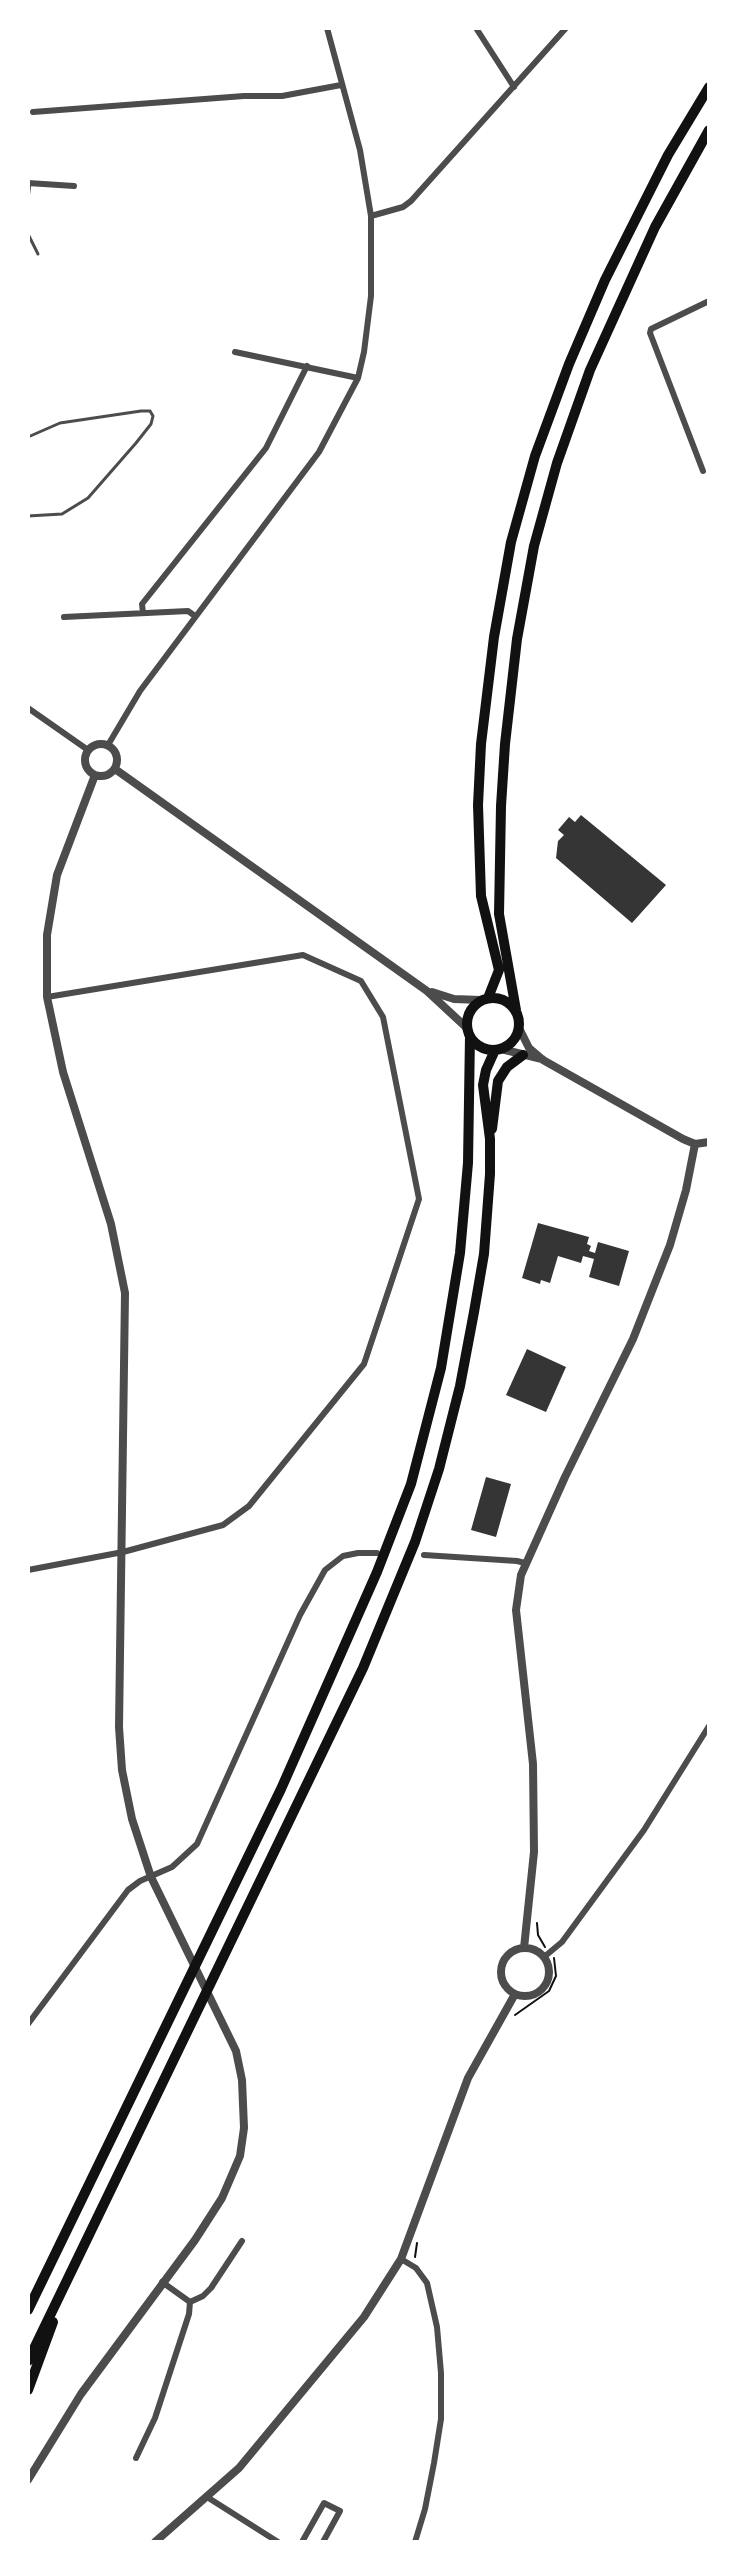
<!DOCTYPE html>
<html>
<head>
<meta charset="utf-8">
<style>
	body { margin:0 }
	#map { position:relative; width:737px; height:2570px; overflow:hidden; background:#fff; font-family:Overpass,sans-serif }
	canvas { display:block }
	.frame { position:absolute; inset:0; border:30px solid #fff; pointer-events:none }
</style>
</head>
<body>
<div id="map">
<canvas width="737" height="2570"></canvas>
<div class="frame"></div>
</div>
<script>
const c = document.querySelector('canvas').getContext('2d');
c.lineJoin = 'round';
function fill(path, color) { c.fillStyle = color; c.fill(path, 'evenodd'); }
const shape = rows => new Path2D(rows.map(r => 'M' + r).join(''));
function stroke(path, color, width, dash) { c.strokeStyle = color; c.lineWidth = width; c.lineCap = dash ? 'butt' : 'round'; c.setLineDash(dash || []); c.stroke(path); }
const building = shape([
	[581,815,666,885,632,923,556,858,558,841,564,835,558,830,569,817,575,822],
	[538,1223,589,1237,587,1244,591,1246,589,1251,595,1253,598,1242,629,1251,619,1286,589,1277,594,1259,583,1256,581,1263,558,1256,550,1283,541,1280,540,1284,522,1278],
	[527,1349,566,1367,546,1412,506,1395],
	[486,1477,511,1484,496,1537,471,1530]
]);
const path = shape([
	[537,1923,538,1935,545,1947],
	[515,2015,549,1991,556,1976,554,1958],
	[415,2257,417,2243]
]);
const service = shape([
	[28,199,30,183],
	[28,234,38,254],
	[28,437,60,423,141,411,150,411,153,416,151,424,136,443,88,498,62,514,28,516]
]);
const minor = shape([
	[476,28,514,87],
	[33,112,244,96,282,96,341,85],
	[28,183,74,186],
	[371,216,403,207,411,201,566,28],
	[235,352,358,378],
	[703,471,650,333,651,329,709,301],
	[143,613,142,604,266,448,307,366],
	[64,617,188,611,195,616],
	[28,708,88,750],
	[108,745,140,691,319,452,358,378,364,352,371,296,371,216,360,150,327,28],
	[424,1555,517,1561,525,1563],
	[28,1570,123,1552,223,1525,249,1506,364,1364,419,1199,383,1017,361,981,303,955,47,997],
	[544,1957,562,1942,644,1830,709,1726],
	[28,2024,128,1890,140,1881,172,1867,197,1844,300,1615,325,1570,343,1556,358,1553,377,1553],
	[401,2259,416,2268,427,2283,437,2327,441,2373,441,2419,434,2463,425,2509,415,2542],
	[190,2302,203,2296,211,2288,242,2241],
	[136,2458,155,2418,189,2314,190,2302,162,2282],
	[207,2497,278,2542],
	[302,2542,324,2503,340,2511,323,2542]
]);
const tertiary = shape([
	'85 760a16 16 0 1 1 32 0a16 16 0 1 1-32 0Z',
	[115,769,427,991,468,1029],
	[432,992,454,999,481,1000],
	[519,1028,529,1048,543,1060,683,1139,695,1144,709,1142],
	[501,1049,542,1059],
	[524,1948,534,1852,533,1764,516,1610,521,1575,565,1477,633,1339,670,1245,686,1190,695,1144],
	'501 1972a24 24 0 1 1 48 0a24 24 0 1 1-48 0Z',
	[28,2480,81,2394,195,2240,222,2198,240,2156,244,2128,242,2080,236,2051,151,1877,132,1819,122,1770,119,1727,125,1293,111,1224,63,1072,47,997,47,935,57,875,95,775],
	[155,2542,239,2468,364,2317,401,2259,468,2078,515,1994]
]);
const trunk = shape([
	[488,998,499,970,481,896,478,805,481,744,494,637,511,542,535,456,569,364,605,280,668,155,709,87],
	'467 1024a26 26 0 1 1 52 0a26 26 0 1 1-52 0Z',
	[516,1010,499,914,501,806,505,744,517,639,534,546,557,463,590,370,655,227,709,130],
	[492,1129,498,1081,507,1067,523,1055],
	[28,2310,281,1789,377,1572,411,1484,441,1368,460,1253,468,1163,470,1036],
	[28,2361,363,1668,415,1542,439,1469,460,1386,474,1312,484,1254,490,1174,490,1139,483,1085,486,1070,495,1050],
	[28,2390,53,2322]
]);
fill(building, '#353535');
stroke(path, '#111', 2);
stroke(service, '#4c4c4c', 3);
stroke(minor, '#4c4c4c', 6);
stroke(tertiary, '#4c4c4c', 8);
stroke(trunk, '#111', 10);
</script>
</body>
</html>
